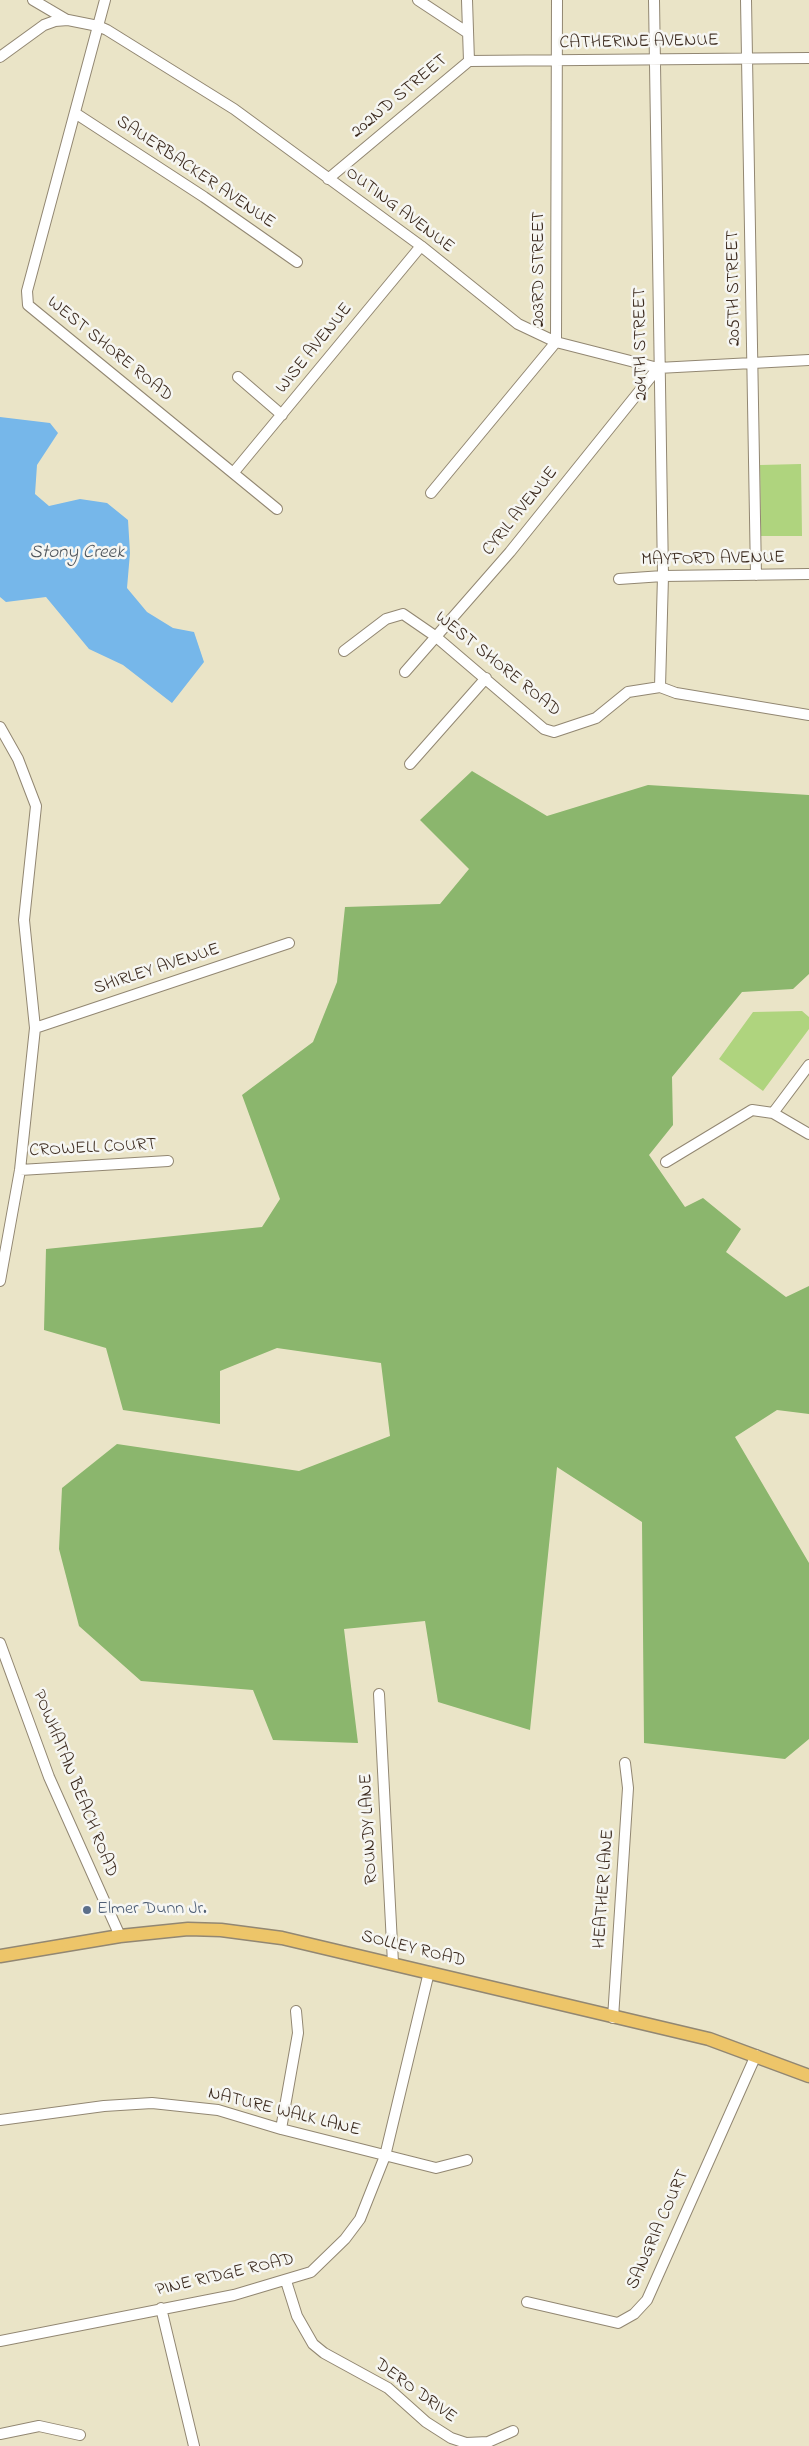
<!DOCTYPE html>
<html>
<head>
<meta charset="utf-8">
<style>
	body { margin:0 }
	canvas { display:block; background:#eae4c7 }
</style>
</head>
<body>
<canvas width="809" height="2446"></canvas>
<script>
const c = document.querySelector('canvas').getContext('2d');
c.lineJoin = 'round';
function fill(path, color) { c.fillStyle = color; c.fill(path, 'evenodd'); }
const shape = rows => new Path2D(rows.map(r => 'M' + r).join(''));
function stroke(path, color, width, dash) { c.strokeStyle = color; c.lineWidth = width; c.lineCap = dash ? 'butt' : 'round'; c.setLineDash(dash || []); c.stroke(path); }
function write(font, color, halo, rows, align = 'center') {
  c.font = font + ' "Indie Flower",sans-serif'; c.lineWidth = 5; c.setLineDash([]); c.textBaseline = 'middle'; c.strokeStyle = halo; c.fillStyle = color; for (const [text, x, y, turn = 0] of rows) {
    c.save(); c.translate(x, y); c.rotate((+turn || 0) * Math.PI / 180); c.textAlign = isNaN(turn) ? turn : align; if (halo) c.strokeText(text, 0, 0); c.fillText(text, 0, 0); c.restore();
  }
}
const green = shape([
	[801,464,802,536,761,536,760,465],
	[802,1011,809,1017,809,1029,763,1091,719,1059,753,1012]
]);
const forest = shape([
	[472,771,547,816,648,785,809,795,809,974,793,989,742,992,672,1077,673,1125,649,1155,685,1207,703,1198,741,1229,726,1252,786,1297,809,1286,809,1414,777,1410,735,1437,809,1563,809,1739,785,1759,644,1743,642,1522,557,1467,530,1730,438,1702,425,1621,344,1629,358,1743,273,1740,253,1690,141,1681,79,1626,59,1549,62,1488,117,1444,299,1471,390,1436,381,1363,277,1348,220,1371,220,1424,123,1410,106,1348,44,1330,46,1249,262,1227,280,1199,242,1095,313,1042,337,982,345,907,440,904,469,869,420,820]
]);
const water = shape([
	[0,417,50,423,58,433,37,465,35,494,49,506,80,499,107,503,128,520,130,553,127,588,147,612,173,628,194,632,204,662,172,703,123,665,89,649,46,597,6,602,0,597]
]);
const minor = shape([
	[33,0,67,20],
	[105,0,27,291,28,305,277,509],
	[418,0,468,33],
	[654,0,663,576,660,687],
	[746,0,756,575],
	[0,57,44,25,55,21,68,20,98,26,107,30,234,109,421,246,518,324,556,342,658,368,809,360],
	[469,61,809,58],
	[75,113,204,197,297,262],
	[328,179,469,61,467,0],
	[238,377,282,415],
	[234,472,421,246],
	[431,493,556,342,557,0],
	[619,579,663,576,809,574],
	[344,651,386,619,403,614,435,636,544,729,554,732,596,718,628,692,660,687,676,693,809,715],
	[405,672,510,552,658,368],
	[0,727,18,759,36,806,24,920,35,1028,20,1170,0,1281],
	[410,764,486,678],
	[35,1028,289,943],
	[773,1113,809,1065],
	[666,1162,752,1110,773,1113,809,1134],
	[20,1170,168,1161],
	[0,1643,49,1777,120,1936],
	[379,1694,393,1963],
	[613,2018,628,1788,625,1763],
	[0,2120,104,2106,152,2103,218,2110,281,2129,436,2168,467,2160],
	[281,2129,298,2033,296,2011],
	[286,2281,297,2316,313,2344,324,2353,388,2388,426,2422,451,2438,466,2443,488,2442,513,2431],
	[527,2302,618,2323,634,2314,647,2300,756,2055],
	[161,2308,194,2446],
	[0,2341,234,2295,311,2272,345,2239,360,2219,385,2156,429,1972],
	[0,2434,39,2426,80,2435]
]);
const major = shape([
	[0,1956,120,1936,188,1929,221,1930,282,1938,709,2039,809,2076]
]);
const markers = [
	[87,1910,5,"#5c6f8a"]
];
const streetNames = [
	["CATHERINE AVENUE",639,43,-1],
	["202ND STREET",400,97,-40],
	["SAUERBACKER AVENUE",195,173,34],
	["OUTING AVENUE",399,211,37],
	["203RD STREET",540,269,-90],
	["205TH STREET",735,288,-91],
	["204TH STREET",642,344,-91],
	["WISE AVENUE",315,349,-51],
	["WEST SHORE ROAD",109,350,39],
	["CYRIL AVENUE",521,512,-51],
	["MAYFORD AVENUE",713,560,-1],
	["WEST SHORE ROAD",497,665,39],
	["SHIRLEY AVENUE",157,970,-18],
	["CROWELL COURT",93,1149,-3],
	["POWHATAN BEACH ROAD",74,1784,68],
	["ROUNDY LANE",370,1829,-93],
	["HEATHER LANE",605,1889,-86],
	["SOLLEY ROAD",413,1950,14],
	["NATURE WALK LANE",284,2113,14],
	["SANGRIA COURT",659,2230,-66],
	["PINE RIDGE ROAD",225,2276,-13],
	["DERO DRIVE",415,2392,36]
];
const serviceNames = [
	["Elmer Dunn Jr.",97,1910]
];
const waterNames = [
	["Stony Creek",77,554]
];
fill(green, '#afd47e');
fill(forest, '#8bb66d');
fill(water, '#76b7ea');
stroke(minor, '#928772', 12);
stroke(major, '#928772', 15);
stroke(minor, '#fff', 10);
stroke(major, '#edc569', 12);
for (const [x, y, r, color] of markers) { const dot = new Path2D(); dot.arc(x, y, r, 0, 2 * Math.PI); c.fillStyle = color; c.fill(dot); stroke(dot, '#f6f6f2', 2); }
write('18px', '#3b2a1e', '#f6f6f2', streetNames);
write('18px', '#4e5e75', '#f6f6f2', serviceNames, 'left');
write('italic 19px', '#4d545b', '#f6f6f2', waterNames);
</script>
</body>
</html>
